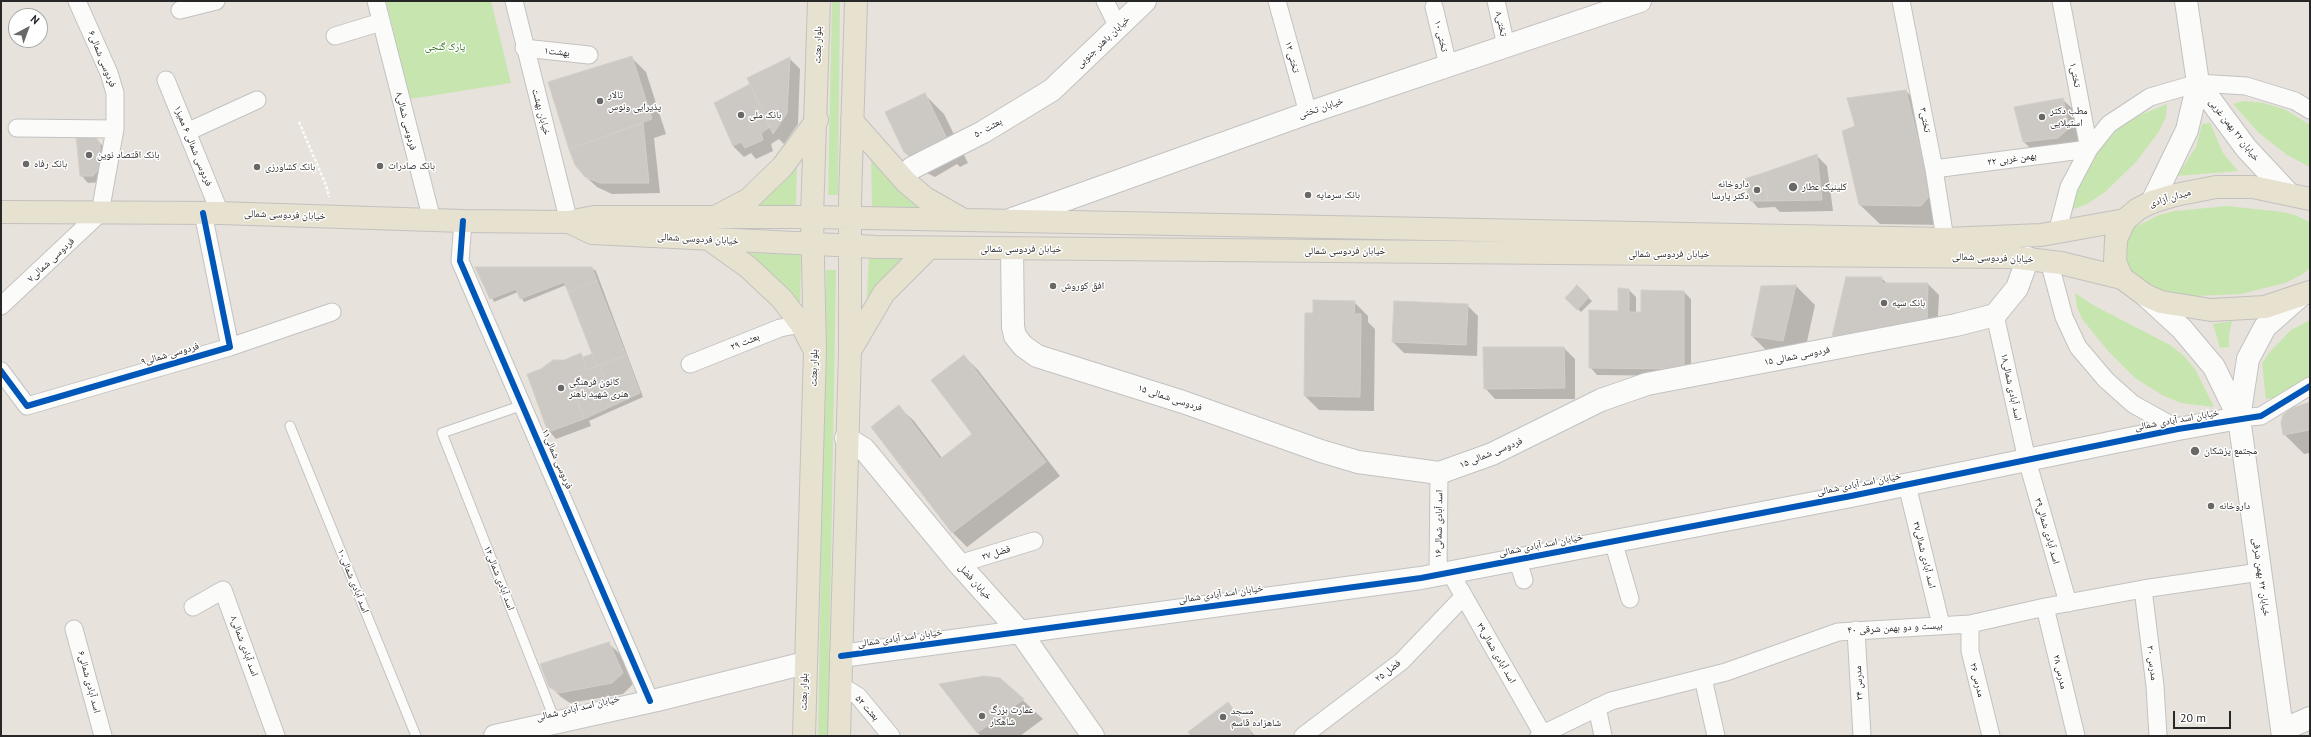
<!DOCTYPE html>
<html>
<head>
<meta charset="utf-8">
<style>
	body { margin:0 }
	#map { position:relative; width:2311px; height:737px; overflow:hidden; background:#e7e2db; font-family:"PT Sans",sans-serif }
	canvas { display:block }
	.frame { position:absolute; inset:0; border:2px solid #272727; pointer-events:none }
	.north { position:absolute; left:8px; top:8px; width:40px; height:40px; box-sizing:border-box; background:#fff; border:1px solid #a9a9a9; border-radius:50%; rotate:41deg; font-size:11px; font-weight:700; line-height:16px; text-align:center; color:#272727 }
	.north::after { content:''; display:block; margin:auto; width:14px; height:18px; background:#6a6866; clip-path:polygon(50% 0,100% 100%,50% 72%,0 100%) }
	.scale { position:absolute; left:2173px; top:711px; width:58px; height:18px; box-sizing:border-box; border:2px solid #272727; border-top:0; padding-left:5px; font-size:12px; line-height:14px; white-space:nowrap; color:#272727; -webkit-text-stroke:3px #fff; paint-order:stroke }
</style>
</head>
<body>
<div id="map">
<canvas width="2311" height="737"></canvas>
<div class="frame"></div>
<div class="north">N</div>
<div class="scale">20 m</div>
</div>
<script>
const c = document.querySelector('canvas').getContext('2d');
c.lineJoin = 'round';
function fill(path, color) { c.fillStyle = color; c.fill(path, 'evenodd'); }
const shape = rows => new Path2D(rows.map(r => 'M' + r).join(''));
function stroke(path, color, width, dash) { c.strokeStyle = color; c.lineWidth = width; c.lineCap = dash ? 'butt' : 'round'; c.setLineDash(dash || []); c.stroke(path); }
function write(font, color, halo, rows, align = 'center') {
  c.font = font + ' "PT Sans","Noto Naskh Arabic",sans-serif'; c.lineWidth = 3; c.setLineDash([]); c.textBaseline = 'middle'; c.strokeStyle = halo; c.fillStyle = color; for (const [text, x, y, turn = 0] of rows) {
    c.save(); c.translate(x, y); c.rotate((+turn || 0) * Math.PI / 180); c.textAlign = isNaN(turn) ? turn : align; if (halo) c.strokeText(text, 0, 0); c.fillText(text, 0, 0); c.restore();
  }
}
const green = shape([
	[386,1,491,1,511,83,410,99],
	[832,1,840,1,838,195,828,195],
	[2243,101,2264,103,2286,110,2310,125,2310,167,2287,155,2259,133,2233,104],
	[2167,104,2166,117,2158,133,2136,162,2105,192,2087,204,2071,210,2082,179,2097,152,2107,140,2120,127,2138,116],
	[2210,123,2223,153,2238,171,2177,176,2196,147,2202,124],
	[871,151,927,209,872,209],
	[797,162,796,206,749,206],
	[2228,206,2282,212,2295,215,2309,222,2310,268,2303,274,2285,283,2241,294,2220,295,2196,296,2156,290,2130,275,2122,247,2133,228,2159,215,2175,211],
	[742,253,801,254,800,310],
	[869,255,908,255,898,263,886,278,866,315],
	[826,270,836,270,828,736,818,736],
	[2075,293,2093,305,2170,345,2183,355,2195,369,2214,407,2181,403,2162,395,2135,378,2109,352,2082,319,2077,307],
	[2310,320,2310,379,2280,397,2266,399,2262,364,2268,354,2291,330],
	[2232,321,2229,335,2229,347,2220,348,2213,324]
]);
const shadow = shape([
	[631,57,646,72,666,134,654,138,660,193,612,194,597,187,585,176,570,149,549,83],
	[789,58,800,69,798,124,784,144,779,139,771,144,773,151,756,159,751,153,744,157,733,146,751,85],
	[1906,91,1925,111,1950,214,1941,225,1880,224,1860,205],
	[924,94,944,114,968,163,960,167,957,164,935,177,925,172],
	[2063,100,2074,110,2079,139,2069,149,2035,153,2024,142],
	[96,139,103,146,101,182,88,183,81,175],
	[1816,155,1827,166,1833,211,1780,212,1775,207,1758,208,1751,200],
	[477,268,592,268,596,271,643,397,589,421,591,426,556,439,549,431,541,370,581,355,584,358,593,355,566,285,524,302,518,292,494,302],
	[1881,278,1888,284,1928,284,1939,295,1937,334,1843,346,1833,335],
	[1577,286,1592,301,1581,312,1566,298],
	[1796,286,1815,305,1803,360,1772,356,1752,336],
	[1629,290,1636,297,1636,313,1642,313,1684,292,1691,299,1691,376,1597,375,1590,367],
	[1354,302,1368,316,1368,322,1375,329,1374,411,1319,410,1305,396,1314,314],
	[1467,305,1478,316,1477,356,1404,353,1393,342],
	[1564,348,1575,359,1575,399,1495,399,1485,388],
	[964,356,978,370,1060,476,967,547,953,533,872,428,899,407,914,421,942,458,974,434],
	[2310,403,2310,453,2304,454,2284,434],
	[609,644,620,654,633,684,623,694,570,703,561,697,550,686],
	[1000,679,1043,719,1020,736,981,736,977,732],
	[1228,704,1255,736,1192,736]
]);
const building = shape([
	[632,56,652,119,569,149,548,82,632,56],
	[790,57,787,113,773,134,747,78,790,57],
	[750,84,770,127,761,133,763,140,745,148,741,142,733,146,714,103,750,84],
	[1906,90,1931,194,1921,206,1859,205,1842,131,1855,126,1847,98,1906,90],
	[925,93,949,143,910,157,904,152,885,112,925,93],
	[2063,98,2069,128,2058,138,2023,142,2014,107,2063,98],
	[643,123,649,183,600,183,585,177,575,165,569,149,643,123],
	[76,136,96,138,100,143,100,167,93,176,80,176,76,136],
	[1817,154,1822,200,1768,201,1763,173,1817,154],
	[1763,173,1768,201,1750,201,1744,179,1763,173],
	[475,267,592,267,597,281,568,292,564,282,520,299,516,289,490,299,475,267],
	[1846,277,1882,277,1882,283,1928,283,1927,323,1832,336,1846,277],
	[597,281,626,355,597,366,568,292,597,281],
	[1577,285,1589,297,1577,310,1565,298,1577,285],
	[1796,285,1783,341,1751,336,1761,286,1796,285],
	[1618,288,1629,289,1629,312,1641,312,1641,290,1684,291,1684,369,1589,368,1589,310,1618,311,1618,288],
	[1313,300,1355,301,1354,314,1361,314,1360,397,1304,396,1305,313,1313,313,1313,300],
	[1394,301,1468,304,1466,345,1392,342,1394,301],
	[1483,347,1564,347,1565,388,1484,389,1483,347],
	[581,353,587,370,600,365,606,382,575,394,584,419,548,432,527,374,541,369,553,360,564,360,581,353],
	[592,354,597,366,587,370,583,357,592,354],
	[626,355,640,393,584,419,575,394,606,382,600,365,626,355],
	[964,355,1046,462,952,533,871,427,899,405,940,459,972,434,931,380,964,355],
	[2310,402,2310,430,2283,435,2281,423,2283,415,2292,408,2310,402],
	[609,642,623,673,612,683,559,693,549,687,540,664,609,642],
	[984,676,1000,678,1024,699,977,733,939,684,984,676],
	[1228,702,1253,736,1191,736,1188,732,1228,702]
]);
const path = shape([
	[299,122,326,185,329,197]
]);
const lane = shape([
	[523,405,442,433,556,723],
	[290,426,416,736]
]);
const street = shape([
	[376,1,432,220],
	[514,1,569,222],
	[1105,1,1118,27],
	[1277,1,1308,113],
	[1496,1,1506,46],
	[1901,1,1934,169,1945,239],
	[1434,7,1448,65],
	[180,10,216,1],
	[335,36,381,22],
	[524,48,589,55],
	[166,80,220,213],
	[17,128,115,129],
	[187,132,257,100],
	[1934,169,2089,149,2061,1],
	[463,221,460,261,650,701],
	[2057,233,2069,187,2089,149,2109,124,2150,97,2198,83,2246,86,2295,101,2310,110],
	[2049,261,2064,317,2078,347,2106,380,2133,404,2178,429],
	[1,306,100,213,115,129,115,93,109,73,77,1],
	[1995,315,2027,460,2068,603],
	[230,347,332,312],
	[690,364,780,328,801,324],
	[1,371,27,406,230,347,203,213],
	[2239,418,2261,416,2310,386],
	[1907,485,1941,625],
	[1613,541,1630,599],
	[1517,559,1524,580],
	[959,564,1034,541],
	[1450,572,1542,733],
	[1438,574,1439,473],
	[2143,589,2155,686,2158,736],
	[193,607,223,590,276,736],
	[2045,607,2076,736],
	[1970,624,1970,651,1991,736],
	[74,629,103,736],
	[1856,630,1862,736],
	[1703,678,1716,736],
	[840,685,858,696,891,736],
	[1597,707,1603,736],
	[1303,736,1402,661,1464,596],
	[1539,736,1611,701,1726,672,1838,632,1970,624,2045,607,2143,589,2260,572]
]);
const secondary = shape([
	[2198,83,2246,148,2288,193],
	[912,168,983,132,1052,90,1145,1],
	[2152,202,2187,130,2198,83,2186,1],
	[1012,219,1308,113,1640,1],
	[1012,249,1013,327,1015,336,1023,346,1037,356,1183,402,1321,451,1358,462,1439,473,1492,454,1601,400,1647,384,1956,325,1995,315,2017,288,2028,258],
	[2145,295,2182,329,2214,367,2239,418],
	[846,438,864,449,959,564,1021,633,1093,736],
	[841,656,1421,578,1851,496,2178,429,2239,418],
	[2282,730,2310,718],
	[495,736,657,700,805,663],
	[2283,736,2239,418,2248,359,2265,327,2299,297]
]);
const primary = shape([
	[852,121,906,182,925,198,962,219],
	[2310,199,2253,187,2216,187,2175,195,2152,202,2138,209,2125,220,2116,239,2115,262,2122,278,2145,295,2161,302,2211,310,2265,307,2310,292],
	[1,212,220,213,463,221,569,222,594,217,812,217,1945,239,2041,235,2125,220],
	[717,216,749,199,783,166,817,120],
	[569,222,592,233,877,247,2010,257,2061,263,2122,278],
	[710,240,748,267,782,299,801,324,813,347],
	[850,351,884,293,929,248],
	[804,736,815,350,812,217,819,1],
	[839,736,850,351,850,201,856,1]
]);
const cycleway = shape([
	[463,221,460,261,650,701],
	[1,371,27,406,230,347,203,213],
	[841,656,1421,578,1851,496,2178,429,2261,416,2310,386]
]);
const markers = [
	[600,101,4,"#6a6866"],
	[741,115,4,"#6a6866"],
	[2042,117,4,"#6a6866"],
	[89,155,4,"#6a6866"],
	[26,164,4,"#6a6866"],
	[380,166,4,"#6a6866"],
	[257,167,4,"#6a6866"],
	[1793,187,5,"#6a6866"],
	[1757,190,4,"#6a6866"],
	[1308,195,4,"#6a6866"],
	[1053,286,4,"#6a6866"],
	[1884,303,4,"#6a6866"],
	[561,388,4,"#6a6866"],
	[2195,451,5,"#6a6866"],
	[2211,506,4,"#6a6866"],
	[982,716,4,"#6a6866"],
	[1223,717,4,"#6a6866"]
];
const streetNames = [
	["تختی۸",1501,24,78],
	["تختی ۱۰",1441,36,77],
	["خیابان باهنر جنوبی",1103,42,-44],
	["بلوار بعثت",818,45,-89],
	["بهشت۱",557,52,6],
	["تختی ۱۲",1292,57,75],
	["فردوسی شمالی۶",102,59,68],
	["تختی۱",2075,75,79],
	["خیابان تختی",1321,108,-19],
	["خیابان بهشت",541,112,75],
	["تختی۳",1925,120,79],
	["فردوسی شمالی۸",406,121,76],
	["بعثت ۵۰",988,128,-29],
	["خیابان ۲۲ بهمن غربی",2234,130,52],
	["فردوسی شمالی ۶ ممیز۱",193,146,68],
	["۲۲ بهمن غربی",2012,159,-8],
	["میدان آزادی",2170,198,-16],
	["خیابان فردوسی شمالی",285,215,2],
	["خیابان فردوسی شمالی",698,239,3],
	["خیابان فردوسی شمالی",1021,249],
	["خیابان فردوسی شمالی",1345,251],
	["خیابان فردوسی شمالی",1669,254],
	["خیابان فردوسی شمالی",1993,258,2],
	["فردوسی شمالی۷",51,260,-43],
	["بعثت ۲۹",745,342,-22],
	["فردوسی شمالی۹",170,354,-16],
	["فردوسی شمالی ۱۵",1797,356,-11],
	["بلوار بعثت",814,368,-89],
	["اسد آبادی شمالی۱۸",2011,387,78],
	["فردوسی شمالی ۱۵",1170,398,18],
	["خیابان اسد آبادی شمالی",2177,420,-10],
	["فردوسی شمالی ۱۵",1491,453,-22],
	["فردوسی شمالی۱۱",557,459,67],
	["خیابان اسد آبادی شمالی",1859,484,-11],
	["اسد آبادی شمالی۱۶",1439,524,-89],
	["اسد آبادی شمالی۳۹",2047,531,74],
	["خیابان اسد آبادی شمالی",1541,545,-11],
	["فضل ۲۷",996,553,-17],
	["اسد آبادی شمالی۳۷",1924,555,76],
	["خیابان ۲۲ بهمن شرقی",2261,577,82],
	["اسد آبادی شمالی۱۲",499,578,69],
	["اسد آبادی شمالی۱۰",353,581,68],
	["خیابان فضل",975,582,48],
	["خیابان اسد آبادی شمالی",1221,594,-8],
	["بیست و دو بهمن شرقی ۴۰",1895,628,-3],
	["خیابان اسد آبادی شمالی",900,638,-8],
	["اسد آبادی شمالی۸",244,646,70],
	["اسد آبادی شمالی۲۹",1496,653,60],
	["مدرس ۳۰",2152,663,83],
	["فضل ۲۵",1388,671,-38],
	["مدرس ۲۸",2060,672,77],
	["مدرس ۲۶",1977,680,76],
	["اسد آبادی شمالی۶",89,682,75],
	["مدرس ۲۴",1859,683,-93],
	["بلوار بعثت",804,692,-89],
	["خیابان اسد آبادی شمالی",578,708,-13],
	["بعثت ۵۲",867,708,48]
];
const parkNames = [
	["پارک گنجی",445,47]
];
const poiNames = [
	["تالار",608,95],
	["پذیرایی ونوس",608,107],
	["مطب دکتر",2050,111],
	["استیلایی",2050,123],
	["بانک ملی",749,115],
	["بانک اقتصاد نوین",97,155],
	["بانک رفاه",34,164],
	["بانک صادرات",388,166],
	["بانک کشاورزی",265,167],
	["داروخانه",1749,184,"right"],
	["دکتر پارسا",1749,196,"right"],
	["کلینیک عطار",1802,187],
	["بانک سرمایه",1316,195],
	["افق کوروش",1061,286],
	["بانک سپه",1892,303],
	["کانون فرهنگی",569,382],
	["هنری شهید باهنر",569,394],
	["مجتمع پزشکان",2204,451],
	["داروخانه",2219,506],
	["عمارت بزرگ",990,710],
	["شاهکار",990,722],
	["مسجد",1231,711],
	["شاهزاده قاسم",1231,723]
];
fill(green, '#c7e6af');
fill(shadow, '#0003');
fill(building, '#ccc8c3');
stroke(building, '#d2cec7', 1);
stroke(lane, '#c3c2c3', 11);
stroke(street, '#c3c2c3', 19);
stroke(secondary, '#c3c2c3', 24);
stroke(primary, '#c3c1bf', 24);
stroke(path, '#fbfbfa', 2.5, [3, 2]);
stroke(lane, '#fbfbfa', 9);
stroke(street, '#fbfbfa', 17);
stroke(secondary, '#fbfbfa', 22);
stroke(primary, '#e7e1d0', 22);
stroke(cycleway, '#0057b8', 6);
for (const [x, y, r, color] of markers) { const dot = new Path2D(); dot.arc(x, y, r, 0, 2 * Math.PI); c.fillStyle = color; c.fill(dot); stroke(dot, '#fff', 1.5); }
write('10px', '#272727', '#fff', streetNames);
write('10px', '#246a11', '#fff', parkNames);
write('10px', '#272727', '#fff', poiNames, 'left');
</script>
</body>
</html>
